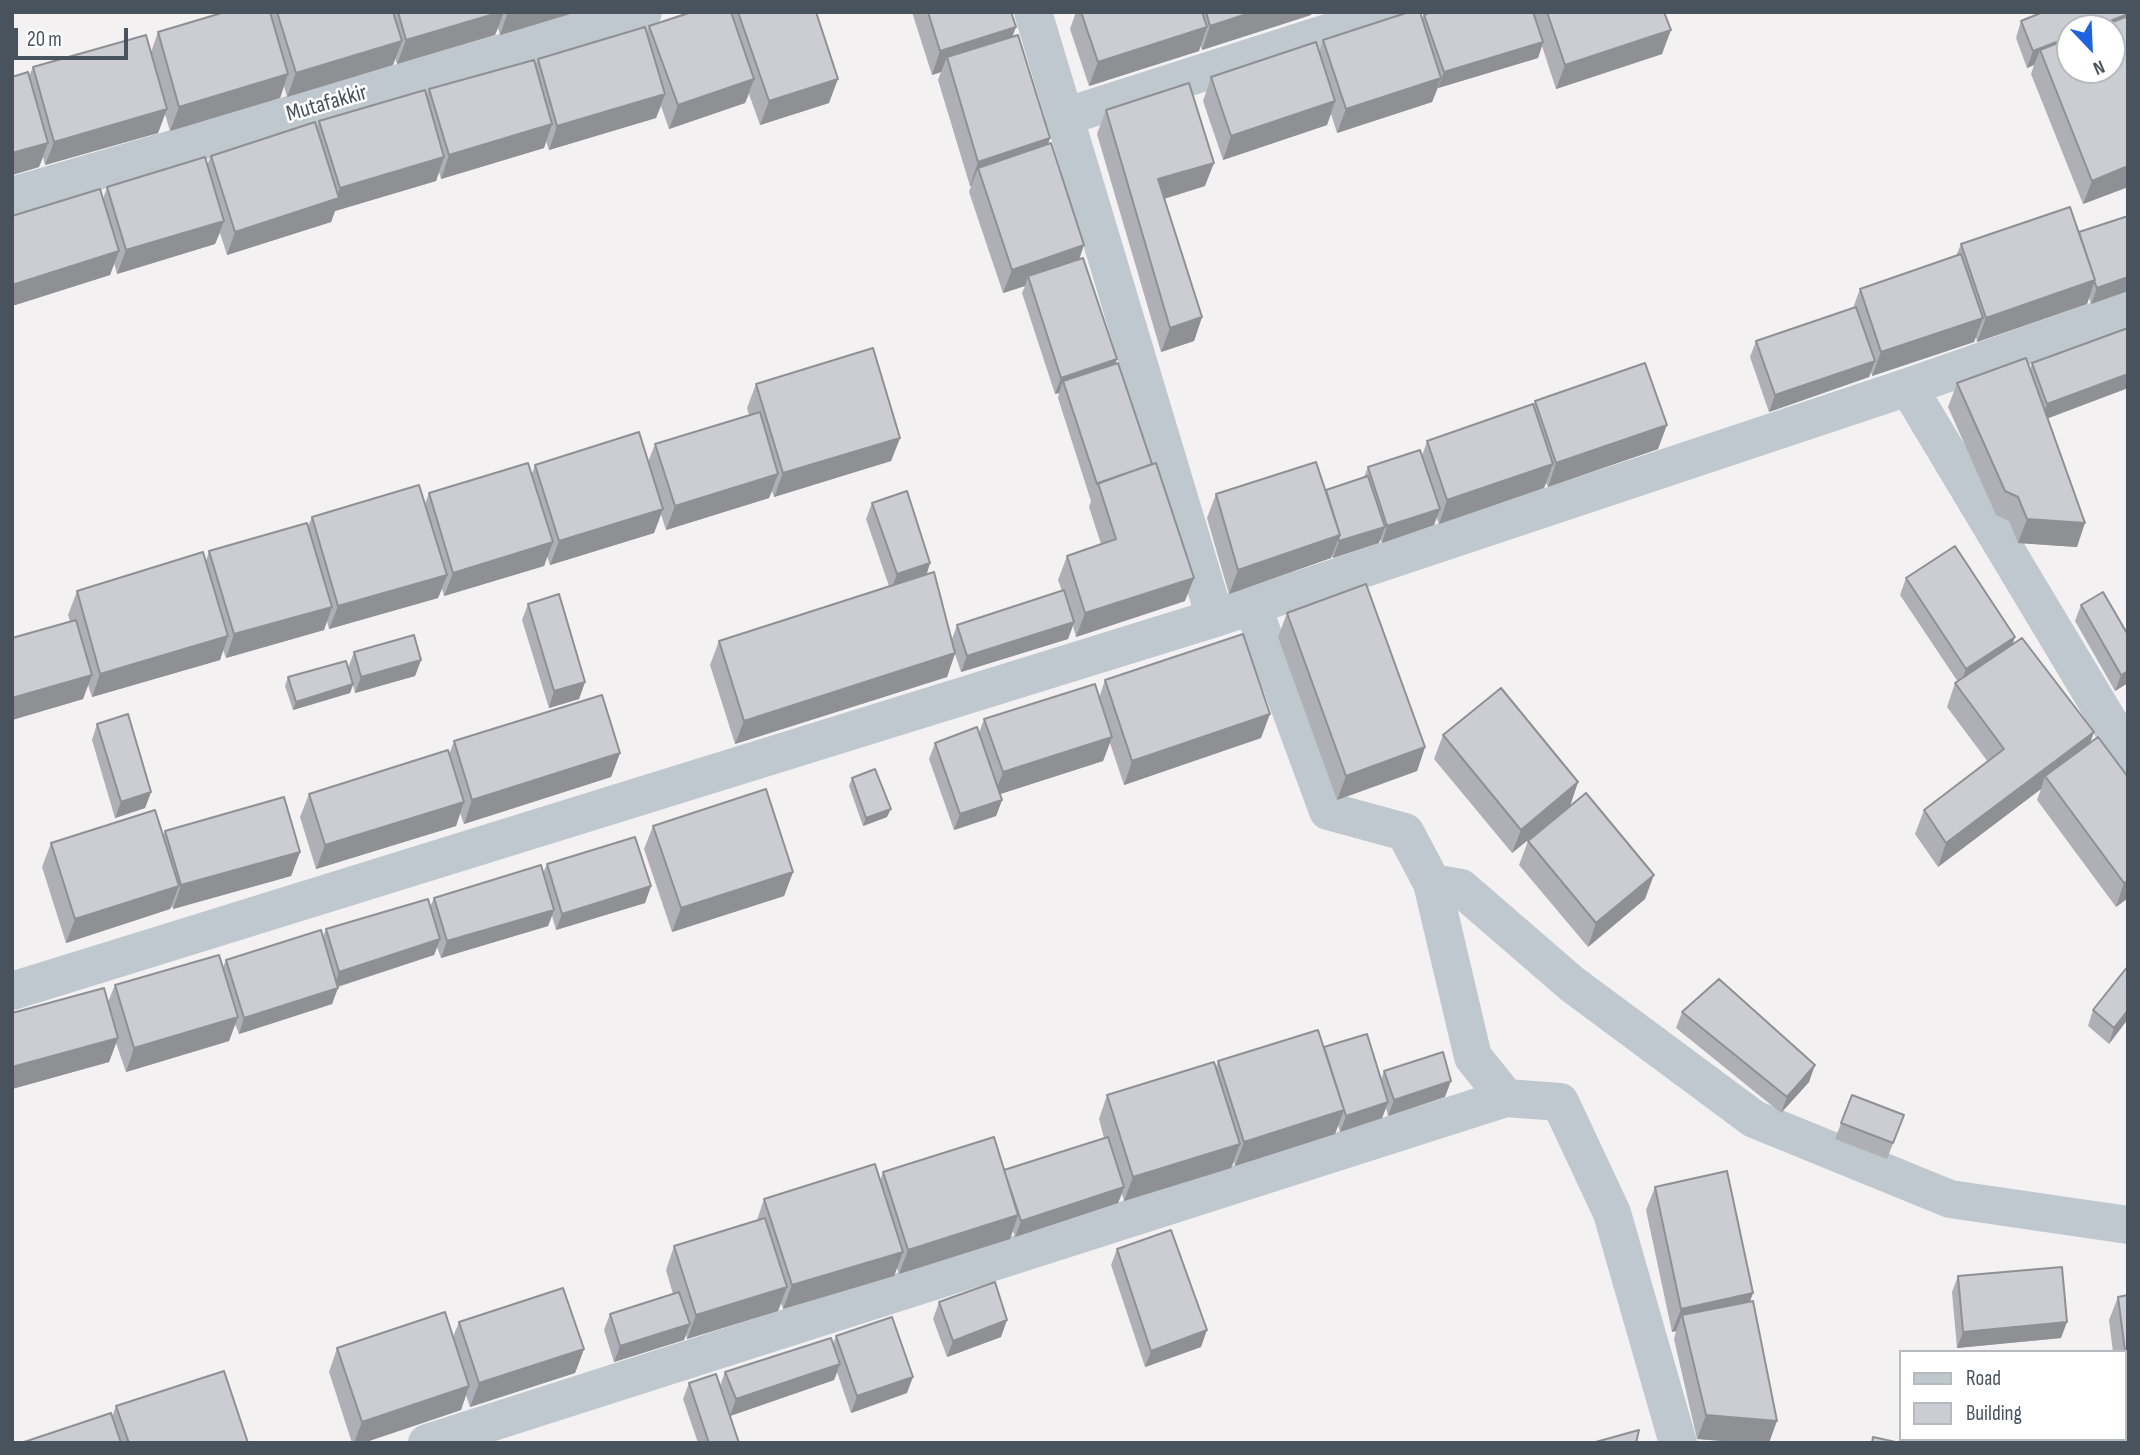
<!DOCTYPE html>
<html>
<head>
<meta charset="utf-8">
<style>
	body { margin:0 }
	#map { position:relative; width:2140px; height:1455px; overflow:hidden; background:#f3f1f1; font-family:"Sofia Sans Condensed",sans-serif }
	canvas { display:block }
	.frame { position:absolute; inset:0; border:14px solid #49535e; pointer-events:none }
	.legend { position:absolute; left:1899px; top:1350px; width:228px; height:91px; box-sizing:border-box; background:#fff; border:2px solid #b6babf; margin:0; padding:9px 12px; list-style:none; font-size:21px; color:#49535e }
	.legend li { display:flex; align-items:center; gap:14px; height:35px }
	.legend b { width:35px; border:2px solid #b6babf }
	.north { position:absolute; left:2056px; top:14px; width:70px; height:70px; box-sizing:border-box; background:#fff; border:2px solid #b6babf; border-radius:50%; rotate:157deg; font-size:19px; font-weight:700; line-height:28px; text-align:center; color:#49535e }
	.north::after { content:''; display:block; margin:auto; width:24px; height:32px; background:#1e63e1; clip-path:polygon(50% 0,100% 100%,50% 72%,0 100%) }
	.scale { position:absolute; left:14px; top:28px; width:114px; height:32px; box-sizing:border-box; border:4px solid #49535e; border-top:0; padding-left:9px; font-size:21px; line-height:24px; white-space:nowrap; color:#49535e; -webkit-text-stroke:5px #fff; paint-order:stroke }
</style>
</head>
<body>
<div id="map">
<canvas width="2140" height="1455"></canvas>
<div class="frame"></div>
<ul class="legend">
<li><b style="height:9px;background:#bfc7cf"></b>Road</li>
<li><b style="height:19px;background:#cbcdd3"></b>Building</li>
</ul>
<div class="north">N</div>
<div class="scale">20 m</div>
</div>
<script>
const c = document.querySelector('canvas').getContext('2d');
c.lineJoin = 'round';
const shape = rows => new Path2D(rows.map(r => 'M' + r).join(''));
function stroke(path, color, width, dash) { c.strokeStyle = color; c.lineWidth = width; c.lineCap = dash ? 'butt' : 'round'; c.setLineDash(dash || []); c.stroke(path); }
function fill(path, color) { c.fillStyle = color; c.fill(path, 'evenodd'); }
function write(font, color, halo, rows, align = 'center') {
  c.font = font + ' "Sofia Sans Condensed",sans-serif'; c.lineWidth = 5; c.setLineDash([]); c.textBaseline = 'middle'; c.strokeStyle = halo; c.fillStyle = color; for (const [text, x, y, turn = 0] of rows) {
    c.save(); c.translate(x, y); c.rotate((+turn || 0) * Math.PI / 180); c.textAlign = isNaN(turn) ? turn : align; if (halo) c.strokeText(text, 0, 0); c.fillText(text, 0, 0); c.restore();
  }
}
const street = shape([
	[1033,12,1215,618],
	[1064,117,1393,12],
	[12,196,643,12],
	[1908,387,2128,754],
	[1252,605,1328,811,1405,832,1432,883,1473,1057,1506,1098,1560,1102,1612,1213,1678,1443],
	[1432,883,1461,888,1572,984,1754,1119,1950,1199,2128,1225],
	[12,991,1215,618,1908,387,2128,310],
	[427,1443,1506,1098]
]);
const wall = shape([
	[225,12,577,12,500,35,498,28,495,35,397,64,395,58,393,65,287,97,284,86,280,98,170,131,165,114,158,133,45,165,43,157,39,167,12,175,12,77,29,76,33,67,151,52,158,32],
	[692,12,816,12,829,103,760,125,749,94,745,103,669,129,661,106,656,118,549,150,546,141,544,148,441,179,439,172,436,181,335,211,331,222,227,255,220,233,215,244,117,274,114,263,110,275,12,306,12,216,103,199,107,187,207,165,211,156,317,128,319,121,426,97,429,89,535,65,538,59,647,32,649,26],
	[912,12,1011,12,1016,27,1012,36,1050,138,1048,144,1079,259,1117,359,1115,364,1185,601,1076,637,1073,626,1068,639,961,672,955,654,947,677,735,744,710,665,719,641,889,586,866,519,872,503,930,563,926,574,952,639,957,625,1062,591,1058,580,1067,556,1101,544,1089,507,1091,501,1058,398,1059,393,1055,394,1022,293,1025,286,1003,293,969,192,971,186,970,186,938,80,941,72,932,75],
	[1076,12,1312,12,1311,15,1202,50,1200,45,1199,51,1089,86,1070,29],
	[1431,12,1664,12,1662,54,1556,89,1542,46,1538,58,1438,88,1432,102,1337,133,1331,114,1327,125,1223,160,1203,101,1211,77,1319,52,1323,40,1422,20,1424,15],
	[2021,21,2128,187,2083,204,2031,74,2034,65,2027,68,2016,38],
	[1106,110,1205,186,1164,199,1202,317,1194,341,1161,352,1097,134],
	[2128,216,2128,291,2091,304,2089,298,2087,304,1977,342,1976,337,1974,342,1872,376,1871,372,1869,377,1769,412,1750,357,1756,341,1853,308,1860,289,1956,256,1961,244,2079,232],
	[2128,328,2128,388,2047,418,2077,547,2018,543,2009,521,1996,515,1948,407,1957,383,2030,369,2032,363],
	[756,384,900,438,891,461,774,497,772,491,769,498,666,530,661,514,654,533,550,565,547,556,544,566,444,596,442,589,438,598,329,629,327,621,324,630,226,658,223,650,220,660,92,697,88,685,83,699,12,720,12,638,70,621,68,615,77,591,206,561,209,551,308,526,312,517,425,504,429,493,532,474,535,465,648,462,655,444,749,415,747,408],
	[1535,401,1658,449,1548,487,1546,483,1544,488,1439,524,1436,517,1434,525,1382,543,1380,539,1379,543,1333,558,1332,556,1331,558,1229,594,1207,518,1216,494,1326,490,1364,477,1368,467,1422,456,1427,441,1533,406],
	[1906,578,2015,637,2012,645,2094,732,2090,743,2128,777,2128,898,2116,907,2037,800,2041,789,1938,867,1915,834,1924,810,1988,762,1947,707,1955,683,1958,682,1900,595],
	[528,604,585,682,579,699,549,708,522,620],
	[2081,605,2128,683,2115,691,2075,621],
	[1287,613,1425,747,1417,771,1337,800,1278,637],
	[354,652,421,660,415,676,355,693,353,685,350,693,293,710,285,686,288,677,348,668],
	[1105,680,1261,738,1124,785,1110,743,1103,761,1000,794,1002,800,996,816,954,830,929,759,935,743,979,733,984,719,1099,698],
	[97,724,151,792,145,808,115,818,92,740],
	[1443,735,1578,782,1570,806,1512,853,1434,759],
	[454,741,620,753,611,777,464,824,460,813,456,826,316,869,300,817,309,794,449,755],
	[852,778,887,817,863,826,849,786],
	[653,826,793,872,784,896,672,932,644,849],
	[165,831,300,852,291,876,173,909,172,906,170,909,66,943,42,867,51,843,163,835],
	[1528,841,1645,899,1588,947,1519,865],
	[547,864,651,886,645,903,556,930,552,916,548,926,441,958,437,947,434,955,338,987,332,1004,239,1034,235,1024,229,1041,126,1072,116,1043,109,1062,12,1089,12,1013,108,1002,115,985,223,967,226,960,323,937,326,929,430,907,434,898,543,873],
	[2128,966,2128,1019,2109,1044,2088,1026,2093,1010],
	[1682,1012,1809,1082,1781,1113,1676,1028],
	[1324,1048,1381,1080,1384,1071,1445,1097,1388,1116,1386,1108,1382,1118,1340,1132,1338,1125,1335,1134,1235,1166,1234,1162,1231,1168,1124,1201,1122,1194,1118,1203,1015,1237,1013,1231,1010,1239,899,1274,897,1268,894,1276,783,1309,781,1303,778,1311,687,1339,686,1334,684,1340,614,1362,604,1330,610,1314,673,1294,666,1270,674,1246,757,1220,764,1199,880,1181,883,1172,1004,1170,1104,1138,1099,1119,1107,1095,1216,1067,1218,1061],
	[1852,1095,1904,1115,1887,1159,1835,1139],
	[1655,1187,1753,1293,1750,1301,1769,1443,1748,1443,1697,1439,1674,1339,1676,1331,1672,1332,1646,1210],
	[1117,1249,1201,1347,1145,1367,1111,1265],
	[1958,1276,2061,1338,1957,1348,1952,1292],
	[2128,1295,2128,1443,2125,1443,2124,1352,2113,1352,2109,1320,2118,1297],
	[939,1302,1001,1337,947,1357,933,1319],
	[459,1322,584,1349,575,1373,470,1407,466,1395,461,1410,363,1443,352,1443,329,1372,337,1348,453,1337],
	[836,1336,907,1393,851,1413,837,1372,834,1380,730,1416,739,1443,698,1443,683,1399,689,1383,720,1386,725,1372,833,1344],
	[116,1406,248,1443,21,1443,112,1417]
]);
const shadedWall = shape([
	[501,12,504,12,495,35,397,64,406,40],
	[508,12,577,12,500,35],
	[1253,12,1312,12,1311,15,1202,50,1210,26],
	[2128,14,2128,17,2112,28,2092,28],
	[1016,27,1007,51,947,57,941,72,932,75,940,51],
	[1207,27,1199,51,1089,86,1098,62],
	[1671,30,1662,54,1556,89,1565,65],
	[2070,37,2070,51,2040,50,2034,65,2027,68,2033,51],
	[402,41,393,65,287,97,296,73],
	[1543,42,1538,58,1438,88,1444,72],
	[288,74,280,98,170,131,179,107],
	[1441,78,1432,102,1337,133,1346,109],
	[754,79,745,103,669,129,678,105],
	[838,79,829,103,760,125,769,101],
	[665,94,656,118,549,150,557,126],
	[1335,101,1327,125,1223,160,1231,136],
	[167,109,158,133,45,165,54,142],
	[552,124,544,148,441,179,449,155],
	[1050,138,1041,162,978,168,971,186,970,186,978,162],
	[48,143,39,167,12,175,12,153],
	[444,157,436,181,335,211,331,222,227,255,235,232,336,199,340,188],
	[1214,163,1205,186,1150,203,1158,179],
	[2128,166,2128,187,2083,204,2092,181],
	[224,221,215,244,117,274,126,250],
	[1084,245,1076,269,1028,276,1025,286,1003,293,1012,270],
	[119,251,110,275,12,306,12,285],
	[2128,277,2128,291,2091,304,2097,288],
	[2095,280,2087,304,1977,342,1986,318],
	[1202,317,1194,341,1161,352,1170,328],
	[1983,318,1974,342,1872,376,1881,352],
	[1117,359,1111,376,1063,381,1059,393,1055,394,1061,378],
	[1875,361,1869,377,1769,412,1775,395],
	[2128,374,2128,388,2041,421,2047,404],
	[1667,425,1658,449,1548,487,1556,463],
	[900,438,891,461,774,497,783,473],
	[1553,464,1544,488,1439,524,1447,500],
	[778,474,769,498,666,530,675,506],
	[663,509,654,533,550,565,559,541],
	[1440,509,1434,525,1382,543,1387,526],
	[2027,519,2085,523,2077,547,2018,543],
	[1385,527,1379,543,1333,558,1339,541],
	[1340,535,1331,558,1229,594,1238,570],
	[553,542,544,566,444,596,453,573],
	[930,563,925,580,891,590,897,574],
	[447,575,438,598,329,629,338,606],
	[1194,578,1185,601,1076,637,1085,613],
	[332,607,324,630,226,658,234,634],
	[1074,622,1068,639,961,672,967,656],
	[228,636,220,660,92,697,100,674],
	[2015,637,2009,653,1960,685,1966,669],
	[955,653,947,677,735,744,744,721],
	[421,660,415,676,355,693,361,677],
	[2128,671,2128,683,2115,691,2121,675],
	[92,675,83,699,12,720,12,698],
	[585,682,579,699,549,708,554,691],
	[353,684,350,693,293,710,296,702],
	[1270,714,1261,738,1124,785,1132,761],
	[2094,732,2085,756,2045,776,2041,789,1938,867,1946,843],
	[1112,737,1103,761,994,796,1003,772],
	[1425,747,1417,771,1337,800,1346,776],
	[620,753,611,777,464,824,472,800],
	[1578,782,1570,806,1512,853,1521,830],
	[151,792,145,808,115,818,121,802],
	[1002,800,996,816,954,830,960,814],
	[464,802,456,826,316,869,325,845],
	[891,809,887,817,863,826,866,818],
	[300,852,291,876,173,909,181,885],
	[793,872,784,896,672,932,681,908],
	[1654,875,1645,899,1588,947,1596,923],
	[2128,881,2128,898,2116,907,2124,883],
	[179,886,170,909,66,943,75,919],
	[651,886,645,903,556,930,562,914],
	[554,910,548,926,441,958,447,941],
	[440,939,434,955,333,988,339,972],
	[338,988,332,1004,239,1034,244,1018],
	[2128,1010,2128,1019,2109,1044,2114,1028],
	[238,1017,229,1041,126,1072,134,1048],
	[118,1038,109,1062,12,1089,12,1067],
	[1815,1065,1809,1082,1781,1113,1787,1097],
	[1451,1081,1445,1097,1388,1116,1394,1100],
	[1388,1102,1382,1118,1340,1132,1346,1116],
	[1344,1110,1335,1134,1235,1166,1244,1142],
	[1240,1144,1231,1168,1124,1201,1133,1177],
	[1124,1187,1118,1203,1015,1237,1021,1221],
	[1018,1215,1010,1239,899,1274,908,1250],
	[903,1252,894,1276,783,1309,792,1285],
	[787,1287,778,1311,687,1339,696,1315],
	[1753,1293,1744,1317,1682,1315,1676,1331,1672,1332,1681,1309],
	[1007,1320,1001,1337,947,1357,953,1341],
	[2067,1322,2061,1338,1957,1348,1963,1332],
	[690,1324,684,1340,614,1362,620,1346],
	[1207,1330,1201,1347,1145,1367,1151,1351],
	[584,1349,575,1373,470,1407,479,1383],
	[840,1364,834,1380,730,1416,736,1399],
	[913,1377,907,1393,851,1413,857,1396],
	[469,1386,461,1410,363,1443,354,1443,362,1422],
	[1706,1415,1777,1421,1769,1443,1748,1443,1697,1439]
]);
const building = shape([
	[225,12,270,12,288,74,179,107,158,32,225,12],
	[277,12,393,12,402,41,296,73,277,12],
	[398,12,501,12,406,40,398,12],
	[692,12,731,12,754,79,678,105,649,26,692,12],
	[738,12,816,12,838,79,769,101,738,12],
	[928,12,1011,12,1016,27,940,51,928,12],
	[1081,12,1202,12,1207,27,1098,62,1081,12],
	[1206,12,1253,12,1210,26,1206,12],
	[1409,12,1420,12,1441,78,1346,109,1323,40,1409,12],
	[1431,12,1533,12,1543,42,1444,72,1424,15,1431,12],
	[1547,12,1664,12,1671,30,1565,65,1547,12],
	[2043,12,2128,12,2128,14,2092,28,2070,28,2070,37,2033,51,2021,21,2043,12],
	[2128,16,2128,166,2092,181,2040,50,2070,38,2070,70,2112,70,2112,28,2097,28,2128,16],
	[645,27,665,94,557,126,538,59,645,27],
	[146,35,167,109,54,142,33,67,146,35],
	[1018,35,1050,138,978,162,947,57,1018,35],
	[1316,42,1335,101,1231,136,1211,77,1316,42],
	[534,60,552,124,449,155,429,89,534,60],
	[28,72,48,143,12,153,12,77,28,72],
	[1189,83,1214,163,1158,179,1202,317,1170,328,1106,110,1189,83],
	[425,90,444,157,340,188,319,121,425,90],
	[315,122,339,198,235,232,211,156,315,122],
	[1051,143,1084,245,1012,270,978,168,1051,143],
	[205,157,224,221,126,250,107,187,205,157],
	[100,189,119,251,12,285,12,216,100,189],
	[2070,207,2095,280,1986,318,1961,244,2070,207],
	[2128,216,2128,277,2097,288,2094,281,2095,280,2079,232,2128,216],
	[1961,254,1983,318,1881,352,1860,289,1961,254],
	[1083,258,1117,359,1061,378,1028,276,1083,258],
	[1856,307,1875,361,1775,395,1756,341,1856,307],
	[2128,328,2128,374,2047,404,2032,363,2128,328],
	[873,348,900,438,783,473,756,384,873,348],
	[2026,358,2085,523,2027,519,2018,497,2005,491,1957,383,2026,358],
	[1118,363,1152,464,1097,484,1063,381,1118,363],
	[1645,363,1667,425,1556,463,1535,401,1645,363],
	[1533,404,1553,464,1447,500,1427,441,1533,404],
	[760,412,778,474,675,506,655,444,760,412],
	[639,432,663,509,559,541,535,465,639,432],
	[1420,450,1440,509,1387,526,1368,467,1420,450],
	[1316,462,1340,535,1238,570,1216,494,1316,462],
	[528,463,553,542,453,573,429,493,528,463],
	[1156,463,1194,578,1085,613,1067,556,1116,539,1098,483,1156,463],
	[1368,476,1385,527,1339,541,1338,539,1340,535,1326,490,1368,476],
	[419,485,447,575,338,606,312,517,419,485],
	[907,491,930,563,897,574,872,503,907,491],
	[307,523,332,607,234,634,209,551,307,523],
	[1955,546,2015,637,1966,669,1906,578,1955,546],
	[203,552,228,636,100,674,77,591,203,552],
	[934,572,955,653,744,721,719,641,934,572],
	[1366,584,1425,747,1346,776,1287,613,1366,584],
	[1064,590,1074,622,967,656,957,625,1064,590],
	[2103,592,2128,635,2128,671,2121,675,2081,605,2103,592],
	[559,594,585,682,554,691,528,604,559,594],
	[76,620,92,675,12,698,12,638,76,620],
	[1243,634,1270,714,1132,761,1105,680,1243,634],
	[414,635,421,660,361,677,354,652,414,635],
	[2022,638,2094,732,1946,843,1924,810,2004,749,1955,683,2022,638],
	[346,661,353,684,296,702,288,677,346,661],
	[1095,684,1112,737,1003,772,984,719,1095,684],
	[1501,688,1578,782,1521,830,1443,735,1501,688],
	[602,695,620,753,472,800,454,741,602,695],
	[128,714,151,792,121,802,97,724,128,714],
	[977,727,1002,800,960,814,935,743,977,727],
	[2098,737,2128,777,2128,881,2124,883,2045,776,2098,737],
	[448,750,464,802,325,845,309,794,448,750],
	[875,769,891,809,866,818,852,778,875,769],
	[766,789,793,872,681,908,653,826,766,789],
	[1586,793,1654,875,1596,923,1528,841,1586,793],
	[284,797,300,852,181,885,165,831,284,797],
	[155,810,179,886,75,919,51,843,155,810],
	[635,837,651,886,562,914,547,864,635,837],
	[541,865,554,910,447,941,434,898,541,865],
	[428,899,440,939,339,972,326,929,428,899],
	[321,930,338,988,244,1018,226,960,321,930],
	[219,955,238,1017,134,1048,115,985,219,955],
	[2128,966,2128,1010,2114,1028,2093,1010,2128,966],
	[1719,979,1815,1065,1787,1097,1682,1012,1719,979],
	[104,988,118,1038,12,1067,12,1013,104,988],
	[1318,1030,1344,1110,1244,1142,1218,1061,1318,1030],
	[1367,1034,1388,1102,1346,1116,1324,1047,1367,1034],
	[1443,1052,1451,1081,1394,1100,1384,1071,1443,1052],
	[1214,1062,1240,1144,1133,1177,1107,1095,1214,1062],
	[1852,1095,1904,1115,1893,1143,1841,1123,1852,1095],
	[994,1137,1018,1215,908,1250,883,1172,994,1137],
	[1108,1137,1124,1187,1021,1221,1004,1170,1108,1137],
	[875,1164,903,1252,792,1285,764,1199,875,1164],
	[1727,1171,1753,1293,1681,1309,1655,1187,1727,1171],
	[765,1218,787,1287,696,1315,674,1246,765,1218],
	[1171,1230,1207,1330,1151,1351,1117,1249,1171,1230],
	[2062,1267,2067,1322,1963,1332,1958,1276,2062,1267],
	[995,1282,1007,1320,953,1341,939,1302,995,1282],
	[563,1288,584,1349,479,1383,459,1322,563,1288],
	[679,1292,690,1324,620,1346,610,1314,679,1292],
	[2128,1295,2128,1374,2118,1297,2128,1295],
	[1753,1301,1777,1421,1706,1415,1682,1315,1753,1301],
	[445,1312,469,1386,362,1422,337,1348,445,1312],
	[892,1317,913,1377,857,1396,836,1336,892,1317],
	[831,1338,840,1364,736,1399,725,1372,831,1338],
	[224,1371,248,1443,129,1443,116,1406,224,1371],
	[716,1374,739,1443,709,1443,689,1383,716,1374],
	[111,1413,121,1443,21,1443,111,1413],
	[1639,1430,1636,1443,1592,1443,1639,1430],
	[1873,1437,1900,1443,1872,1443,1873,1437]
]);
const streetNames = [
	["Mutafakkir",327,104,-16]
];
stroke(street, '#bfc7cf', 38);
fill(wall, '#afb0b5');
fill(shadedWall, '#8e9094');
fill(building, '#cbcdd3');
stroke(building, '#8e9094', 2);
write('23px', '#49535e', '#fff', streetNames);
</script>
</body>
</html>
